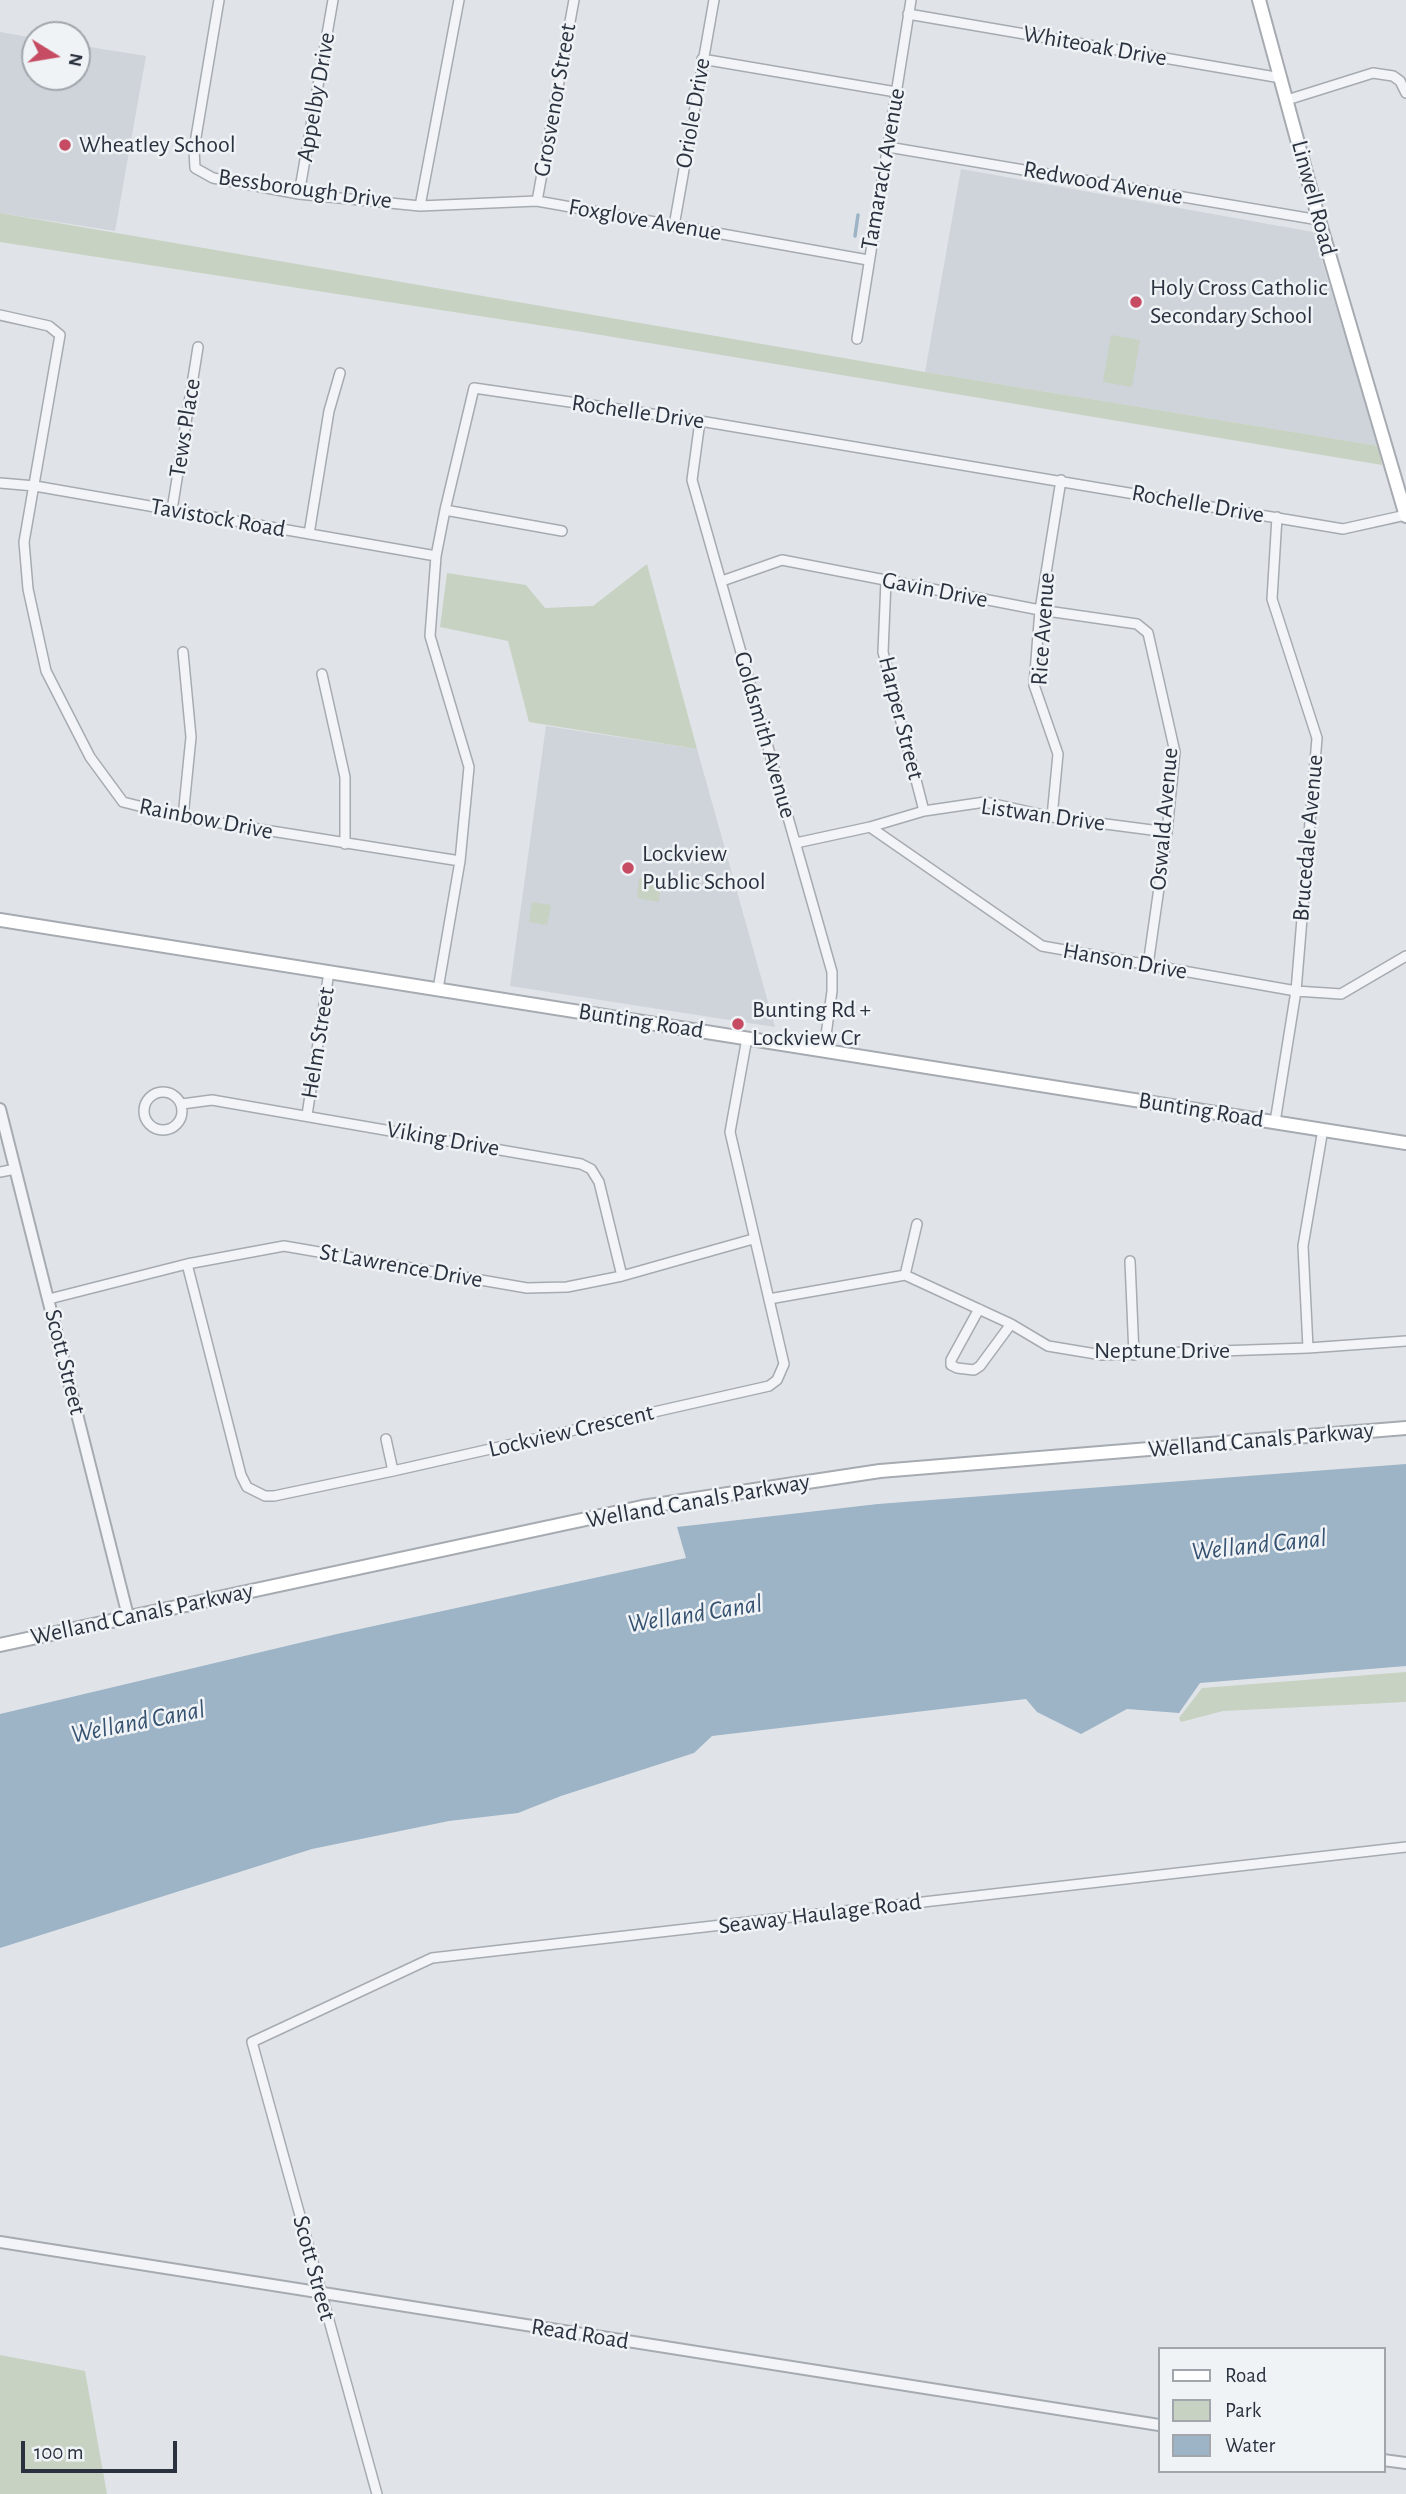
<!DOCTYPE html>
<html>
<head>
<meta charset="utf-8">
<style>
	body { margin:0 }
	#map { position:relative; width:1406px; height:2494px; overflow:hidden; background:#e0e4e8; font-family:"Alegreya Sans",sans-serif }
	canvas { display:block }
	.legend { position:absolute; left:1158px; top:2347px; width:228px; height:126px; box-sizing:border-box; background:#f0f3f6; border:2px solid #a1a6ad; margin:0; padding:9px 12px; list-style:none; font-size:21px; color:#2a323f }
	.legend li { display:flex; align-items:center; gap:14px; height:35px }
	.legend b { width:35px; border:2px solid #a1a6ad }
	.north { position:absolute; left:21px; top:21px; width:70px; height:70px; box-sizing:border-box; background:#f0f3f6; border:2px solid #a1a6ad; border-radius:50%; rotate:101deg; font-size:19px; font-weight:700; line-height:28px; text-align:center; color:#2a323f }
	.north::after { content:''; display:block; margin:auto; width:24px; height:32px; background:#c64c63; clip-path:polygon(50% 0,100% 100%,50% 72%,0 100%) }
	.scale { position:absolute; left:21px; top:2441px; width:156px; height:32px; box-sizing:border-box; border:4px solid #2a323f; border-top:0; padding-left:9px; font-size:21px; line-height:24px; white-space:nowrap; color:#2a323f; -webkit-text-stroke:5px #f0f3f6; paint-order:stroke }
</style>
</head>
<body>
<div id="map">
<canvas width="1406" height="2494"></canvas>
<ul class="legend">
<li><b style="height:9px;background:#fff"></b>Road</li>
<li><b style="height:19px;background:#c7d2c2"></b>Park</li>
<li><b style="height:19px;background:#9db3c6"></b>Water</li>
</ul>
<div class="north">N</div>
<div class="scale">100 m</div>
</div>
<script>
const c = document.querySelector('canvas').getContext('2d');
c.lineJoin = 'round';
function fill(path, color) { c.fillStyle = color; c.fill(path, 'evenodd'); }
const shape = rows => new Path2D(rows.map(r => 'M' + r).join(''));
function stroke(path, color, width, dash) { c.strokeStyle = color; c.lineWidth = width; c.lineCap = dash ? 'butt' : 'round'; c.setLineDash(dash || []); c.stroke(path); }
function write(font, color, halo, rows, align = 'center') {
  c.font = font + ' "Alegreya Sans",sans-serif'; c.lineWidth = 5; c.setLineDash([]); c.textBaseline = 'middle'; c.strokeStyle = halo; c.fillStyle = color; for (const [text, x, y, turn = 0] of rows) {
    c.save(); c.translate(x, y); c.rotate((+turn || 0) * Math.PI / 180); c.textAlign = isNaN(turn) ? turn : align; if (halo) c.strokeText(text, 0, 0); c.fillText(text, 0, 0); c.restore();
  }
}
const built = shape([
	[0,32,35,38,35,77,77,77,77,45,146,56,115,231,0,213],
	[961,169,1313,232,1379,446,925,372],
	[546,726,697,749,775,1027,510,986]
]);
const green = shape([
	[0,213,925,372,1379,446,1382,465,583,332,0,242],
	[1111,335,1140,340,1132,387,1103,382],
	[647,564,697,749,529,722,508,641,440,627,447,573,526,585,545,608,593,606],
	[642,874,661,878,659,902,637,898,639,878,642,878],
	[532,902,551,905,547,925,529,922],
	[1406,1672,1406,1702,1223,1711,1181,1722,1179,1718,1202,1688],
	[0,2355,85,2371,107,2494,0,2494]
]);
const water = shape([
	[1406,1464,1406,1666,1200,1683,1179,1713,1127,1709,1081,1734,1037,1712,1026,1699,712,1736,694,1753,561,1796,518,1813,449,1821,312,1849,0,1948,0,1714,337,1634,686,1558,677,1527,878,1504]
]);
const stream = shape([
	[855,236,858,215]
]);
const minor = shape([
	[219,0,194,149,195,168,213,178,299,194,420,206,537,201,868,260],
	[908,14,1281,78],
	[702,59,896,92],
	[1287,100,1373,73,1393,76,1400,81,1406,93],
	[888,147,1319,220],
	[299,194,333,0],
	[537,201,574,0],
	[420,206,459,0],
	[674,226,714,0],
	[0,315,49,326,60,335,24,542,28,589,46,671,90,757,123,802,183,817,460,861],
	[857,339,911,0],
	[700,421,692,480,832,972,832,991,824,1050],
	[0,483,35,486,436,556],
	[172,510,198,347],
	[445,510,562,531],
	[309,534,329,411,340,373],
	[722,581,782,560,1040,610,1137,624,1148,633,1175,752,1167,832,1148,965],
	[886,581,883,652,924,811],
	[183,652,191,737,183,817],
	[322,674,345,777,345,844],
	[1052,817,1058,754,1034,685,1040,610,1061,480],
	[870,827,1042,946,1296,991,1341,994,1406,956],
	[796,843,870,827,924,811,985,802,1052,817,1167,832],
	[438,989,460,861,469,767,430,636,436,556,445,510,474,388,700,421,1343,529,1406,515],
	'144 1111a19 19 0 1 1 38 0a19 19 0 1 1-38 0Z',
	[182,1104,212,1100,581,1164,591,1169,599,1182,622,1276],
	[307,1115,329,972],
	[1275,1122,1296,991,1317,738,1272,599,1277,517],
	[0,1172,15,1169],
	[1130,1261,1134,1355],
	[187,1264,241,1475,247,1487,265,1496,274,1496,393,1471,769,1386,777,1380,784,1364,730,1132,747,1038],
	[905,1275,917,1224],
	[49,1299,187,1264,284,1246,527,1288,567,1287,622,1276,753,1239],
	[769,1299,905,1275,1011,1324,1048,1346,1102,1355,1308,1348,1406,1341],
	[979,1309,951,1360,951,1365,957,1368,974,1370,980,1366,1011,1324],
	[1308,1348,1303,1246,1323,1129],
	[386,1439,393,1471],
	[377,2494,252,2042,432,1958,1406,1847]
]);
const tertiary = shape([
	[0,1109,128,1616],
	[0,2242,1159,2425],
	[1383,2460,1406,2463]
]);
const secondary = shape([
	[1259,0,1319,220,1406,516],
	[0,920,1406,1143],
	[0,1645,642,1507,880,1471,1406,1428]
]);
const markers = [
	[65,145,7,"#c64c63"],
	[1136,302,7,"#c64c63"],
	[628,868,7,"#c64c63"],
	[738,1024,7,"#c64c63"]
];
const streetNames = [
	["Whiteoak Drive",1095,46,10],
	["Appelby Drive",316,97,-80],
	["Grosvenor Street",555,100,-80],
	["Oriole Drive",693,113,-80],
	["Tamarack Avenue",883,169,-80],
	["Redwood Avenue",1103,183,10],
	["Bessborough Drive",305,189,8],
	["Linwell Road",1314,198,75],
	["Foxglove Avenue",645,220,10],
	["Rochelle Drive",638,412,8],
	["Tews Place",185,428,-81],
	["Rochelle Drive",1198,504,10],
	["Tavistock Road",218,518,10],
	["Gavin Drive",935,590,11],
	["Rice Avenue",1043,629,-86],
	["Harper Street",901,718,76],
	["Goldsmith Avenue",765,735,74],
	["Listwan Drive",1043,815,8],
	["Rainbow Drive",206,819,11],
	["Oswald Avenue",1164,819,-85],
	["Brucedale Avenue",1308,838,-85],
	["Hanson Drive",1125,961,10],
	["Bunting Road",641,1021,9],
	["Helm Street",318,1043,-81],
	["Bunting Road",1201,1110,9],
	["Viking Drive",443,1139,10],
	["St Lawrence Drive",401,1266,10],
	["Neptune Drive",1162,1351],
	["Scott Street",65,1362,76],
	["Lockview Crescent",571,1431,-13],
	["Welland Canals Parkway",1261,1440,-5],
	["Welland Canals Parkway",698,1501,-10],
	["Welland Canals Parkway",142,1614,-12],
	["Seaway Haulage Road",820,1914,-7],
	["Scott Street",314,2268,75],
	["Read Road",580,2334,9]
];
const poiNames = [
	["Wheatley School",79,145],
	["Holy Cross Catholic",1150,288],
	["Secondary School",1150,316],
	["Lockview",642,854],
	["Public School",642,882],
	["Bunting Rd +",752,1010],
	["Lockview Cr",752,1038]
];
const waterNames = [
	["Welland Canal",1259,1545,-6],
	["Welland Canal",695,1614,-9],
	["Welland Canal",138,1722,-11]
];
fill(built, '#cfd3da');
fill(green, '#c7d2c2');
fill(water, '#9db3c6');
stroke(stream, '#9db3c6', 3.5);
stroke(minor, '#a6abb2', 12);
stroke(tertiary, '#a6abb2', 14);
stroke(secondary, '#a6abb2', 16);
stroke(minor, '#f3f4f7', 9);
stroke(tertiary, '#f3f4f7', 10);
stroke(secondary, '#fff', 12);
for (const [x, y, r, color] of markers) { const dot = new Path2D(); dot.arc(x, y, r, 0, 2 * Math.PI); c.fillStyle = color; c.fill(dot); stroke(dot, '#f0f3f6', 2.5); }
write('24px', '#2a323f', '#f0f3f6', streetNames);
write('24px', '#2a323f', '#f0f3f6', poiNames, 'left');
write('italic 26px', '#365271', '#f0f3f6', waterNames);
</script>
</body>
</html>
